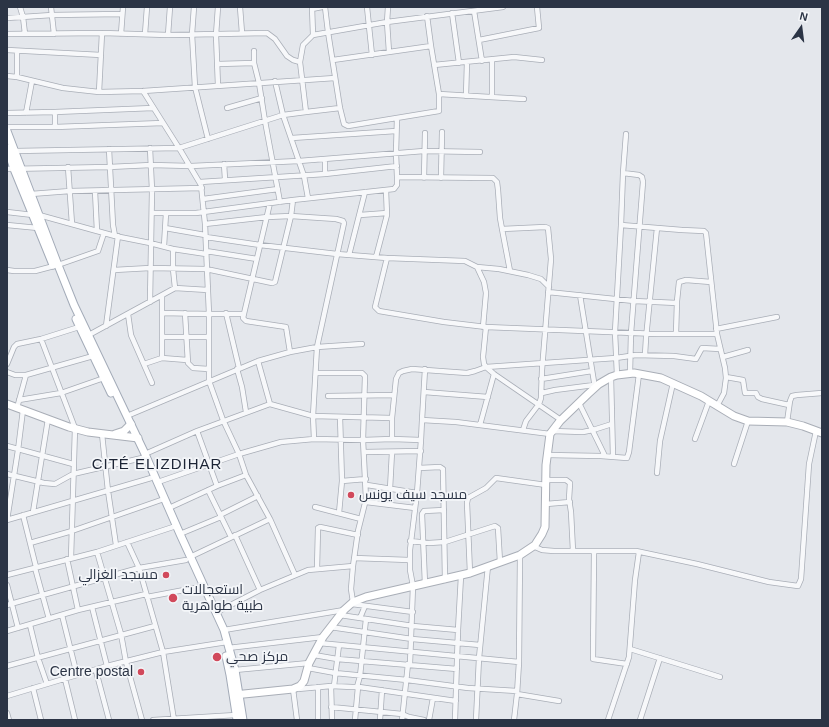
<!DOCTYPE html>
<html>
<head>
<meta charset="utf-8">
<style>
	body { margin:0 }
	#map { position:relative; width:829px; height:727px; overflow:hidden; background:#e4e7ec; font-family:Arial,sans-serif }
	canvas { display:block }
	.frame { position:absolute; inset:0; border:8px solid #2b3445; pointer-events:none }
	.north { position:absolute; left:781px; top:8px; width:40px; height:40px; -webkit-text-stroke:3px #f4f6f9; paint-order:stroke; rotate:14deg; font-size:11px; font-weight:700; line-height:16px; text-align:center; color:#2b3445 }
	.north::after { content:''; display:block; margin:auto; width:14px; height:18px; background:#2b3445; clip-path:polygon(50% 0,100% 100%,50% 72%,0 100%) }
</style>
</head>
<body>
<div id="map">
<canvas width="829" height="727"></canvas>
<div class="frame"></div>
<div class="north">N</div>
</div>
<script>
const c = document.querySelector('canvas').getContext('2d');
c.lineJoin = 'round';
const shape = rows => new Path2D(rows.map(r => 'M' + r).join(''));
function stroke(path, color, width, dash) { c.strokeStyle = color; c.lineWidth = width; c.lineCap = dash ? 'butt' : 'round'; c.setLineDash(dash || []); c.stroke(path); }
function write(font, color, halo, rows, align = 'center') {
  c.font = font + ' Arial,Cairo,sans-serif'; c.lineWidth = 3.5; c.setLineDash([]); c.textBaseline = 'middle'; c.strokeStyle = halo; c.fillStyle = color; for (const [text, x, y, turn = 0] of rows) {
    c.save(); c.translate(x, y); c.rotate((+turn || 0) * Math.PI / 180); c.textAlign = isNaN(turn) ? turn : align; if (halo) c.strokeText(text, 0, 0); c.fillText(text, 0, 0); c.restore();
  }
}
const street = shape([
	[20,7,23,17,25,34],
	[51,7,54,34],
	[194,7,192,34,195,87,208,139],
	[218,7,216,35,218,86],
	[240,7,242,33],
	[312,7,313,35,303,45,300,62,306,112,340,108],
	[325,7,328,32,340,108,344,124,348,126,439,111,439,94,431,46,333,60],
	[367,7,372,55],
	[388,7,387,22,389,52],
	[312,9,322,7],
	[474,11,482,61],
	[452,13,459,63],
	[427,16,431,46],
	[7,18,52,15,122,14],
	[7,34,102,33,168,35,267,33,275,39,287,56,293,60,300,62],
	[121,34,123,7],
	[145,34,147,7],
	[168,35,170,7],
	[313,35,387,22,503,7],
	[479,40,539,28,537,7],
	[7,50,101,55],
	[17,51,17,77],
	[254,51,254,63,259,83,265,121,280,202],
	[218,64,254,63],
	[434,65,514,57,542,60],
	[7,76,17,77,63,88,99,92,143,91,335,78],
	[275,81,283,115,304,176,308,198],
	[143,91,179,148,201,185,205,224,209,314,209,381,223,420,239,454,246,475,270,519,295,575],
	[99,92,102,33],
	[439,94,524,99],
	[466,96,467,62],
	[492,97,492,60],
	[227,108,262,98],
	[55,112,55,127],
	[7,113,55,112,153,108],
	[26,113,32,81],
	[397,118,396,153,397,177,493,178,497,182,498,190,500,218,502,229,545,227,548,228,551,259,542,370,541,398,539,404,526,421,523,430],
	[7,127,55,127,163,123],
	[292,138,396,131],
	[150,148,152,190,150,302],
	[109,149,113,225,115,236],
	[15,151,179,148,283,115,306,112],
	[325,159,325,174],
	[224,164,225,179],
	[68,167,72,224],
	[7,169,109,167,151,165,191,166,299,161,424,151,480,152],
	[623,173,639,175,642,177,643,182,631,333,630,373],
	[424,178,425,133],
	[441,178,442,132],
	[200,182,325,174,397,166],
	[95,191,97,231],
	[31,194,70,191,202,188],
	[203,199,278,189],
	[270,203,243,318,246,321,286,327,290,352],
	[7,212,33,215],
	[152,213,196,213,293,200,394,189,397,185,397,177],
	[39,215,115,236,150,243,173,249,173,269,175,288],
	[360,215,387,213],
	[205,224,267,217,291,216,336,219,343,221,344,223,317,347,313,416,392,418],
	[7,225,38,228],
	[621,225,682,230,704,231,706,233,717,334,725,368,726,378,724,393,717,406],
	[165,228,205,235],
	[502,229,510,271],
	[206,237,260,245,337,254,387,258,465,261,477,267,484,282,486,293,483,327],
	[164,246,166,213],
	[173,249,206,254],
	[206,251,257,259],
	[349,255,365,192],
	[376,257,387,215,386,190],
	[387,258,375,307,379,311,444,322,486,327,658,334,717,334],
	[58,265,98,251,104,233],
	[477,267,499,269,528,275,541,279,549,287],
	[7,270,14,271,35,271,54,266],
	[114,270,150,268,206,269,272,283,275,282,291,216,293,200],
	[548,292,634,301,677,303],
	[580,295,595,388],
	[162,296,162,358,187,360],
	[162,313,209,314,243,314],
	[185,313,188,363,193,368,209,369],
	[226,313,239,368],
	[128,314,131,335,152,383],
	[106,326,118,236],
	[486,327,483,357,484,364,486,367,494,374,561,420],
	[716,329,777,317],
	[676,334,677,301,679,282,686,280,711,282],
	[87,336,175,288,208,290],
	[162,337,209,337],
	[41,339,75,428,71,558],
	[645,355,646,338,657,228],
	[723,357,748,350],
	[258,361,270,404],
	[7,364,14,347,17,344,41,339,79,327],
	[144,364,162,358],
	[237,369,242,387,246,412],
	[7,372,15,375,26,375,93,356],
	[316,373,362,373,365,376,363,440,366,499,358,531,353,566,351,589,353,602],
	[617,375,615,332,621,225,623,173,626,134],
	[611,377,613,457],
	[726,377,743,380,745,393,756,393,758,397,762,399,789,405],
	[541,379,592,371],
	[424,392,488,397],
	[542,393,555,390,594,385],
	[328,396,394,395],
	[19,400,61,393,104,378],
	[579,403,605,456],
	[17,408,26,375],
	[127,416,258,361,290,352,317,347,362,344],
	[422,420,425,369],
	[787,422,790,401,792,396,797,395,822,393],
	[480,425,494,374],
	[197,431,217,486],
	[552,431,583,432,593,430,612,424],
	[102,434,108,491,116,545],
	[392,439,392,418,396,379,399,373,403,371,412,369,467,373,475,371,486,367,616,358,636,355,674,356,696,359,702,348,720,349],
	[695,439,709,401],
	[7,446,73,464],
	[364,452,421,451],
	[145,454,197,431,270,404,313,416,314,439],
	[547,455,601,456,627,458,629,452,639,374],
	[734,464,748,421],
	[419,468,440,467,443,469,445,580],
	[657,473,660,441,673,383],
	[7,474,44,483,55,484,73,474,142,458],
	[546,480,566,480,570,483,569,499,571,512,573,551],
	[342,481,366,479],
	[158,482,239,454,281,442,314,439,363,440,392,439,421,440,422,420,456,422,550,434],
	[367,485,417,493],
	[390,489,392,452],
	[208,490,231,537],
	[366,502,415,508],
	[546,504,570,502],
	[315,507,361,519],
	[169,508,217,486,246,475],
	[33,512,48,419],
	[339,513,342,481,340,417],
	[23,515,36,567],
	[220,515,258,496],
	[7,520,151,478],
	[7,520,18,450,23,410],
	[180,534,221,517],
	[235,535,260,590],
	[410,541,429,543,445,542,495,526,498,528,500,562],
	[127,542,139,568,163,652,174,720],
	[30,543,72,531,161,500],
	[535,545,535,547,542,550,554,551,636,551,697,564,769,582,798,586,801,579,809,464,816,431],
	[594,551,593,659,627,664],
	[97,552,121,634,126,662,142,720],
	[190,557,270,519],
	[354,558,409,560],
	[67,559,78,610],
	[35,568,49,619],
	[317,569,318,528,320,527,358,535],
	[470,573,467,503,468,498,486,488,496,478,546,485],
	[7,575,97,552,176,526],
	[425,584,422,514,424,511,444,510],
	[7,585,18,628],
	[147,597,200,587],
	[352,604,413,612],
	[7,605,139,568,186,560],
	[92,607,107,666],
	[217,612,260,590,308,570,353,566],
	[62,615,77,675],
	[340,615,413,626,458,630],
	[360,618,365,606],
	[30,625,38,658,47,684],
	[330,627,412,639,480,645],
	[224,630,344,610],
	[7,631,78,610,146,594],
	[319,643,519,662],
	[228,648,323,637],
	[630,649,698,670,720,677],
	[314,655,337,659,457,669],
	[410,664,413,586,410,570,410,550,417,493,421,440],
	[7,666,155,626],
	[308,668,335,673,407,680,468,688,517,691],
	[235,670,309,663],
	[96,671,109,720],
	[65,679,75,720],
	[331,686,332,720],
	[334,686,339,645],
	[318,687,318,720],
	[357,687,360,676,366,619],
	[33,688,41,720],
	[293,689,297,720],
	[298,689,331,686,352,687,359,687,456,701],
	[517,694,559,701],
	[7,696,107,666,163,652,227,642],
	[331,707,402,714,409,717,424,720],
	[7,713,9,720],
	[153,720,236,715],
	[355,720,358,687],
	[380,720,382,690],
	[402,720,408,664],
	[429,720,433,698],
	[455,720,458,630,461,576],
	[476,720,479,658,488,566],
	[514,720,517,694,519,662,520,555],
	[608,720,629,657,635,580,639,552],
	[640,720,660,658]
]);
const secondary = shape([
	[7,404,69,427,88,432,138,438],
	[115,434,124,431,131,424],
	[234,695,293,689,300,686,304,681,309,663,323,637,344,610,353,602,366,597,470,573,520,555,535,545,542,534,545,527,546,465,550,434,560,421,588,394,599,384,611,377,617,375,634,373,661,378,701,396,734,416,748,421,787,422,803,426,822,433]
]);
const primary = shape([
	[7,131,58,265,74,305,145,454,180,534,224,630,235,670,243,720],
	[7,148,14,169,53,265],
	[76,319,111,393],
	[226,656,230,675,237,720]
]);
const markers = [
	[351,495,4,"#d1495b"],
	[166,575,4,"#d1495b"],
	[173,598,5,"#d1495b"],
	[217,657,5,"#d1495b"],
	[141,672,4,"#d1495b"]
];
const poiNames = [
	["مسجد سيف يونس",359,495],
	["مسجد الغزالي",158,575,"right"],
	["استعجالات",182,590],
	["طبية طواهرية",182,606],
	["مركز صحي",226,657],
	["Centre postal",133,672,"right"]
];
const neighbourhoodNames = [
	["CITÉ ELIZDIHAR",157,465]
];
stroke(street, '#a9aeb7', 6);
stroke(secondary, '#a9aeb7', 9);
stroke(primary, '#a3abb8', 9);
stroke(street, '#f7f8fa', 4.5);
stroke(secondary, '#fff', 7);
stroke(primary, '#fff', 7);
for (const [x, y, r, color] of markers) { const dot = new Path2D(); dot.arc(x, y, r, 0, 2 * Math.PI); c.fillStyle = color; c.fill(dot); stroke(dot, '#f4f6f9', 1.5); }
write('14px', '#2b3445', '#f4f6f9', poiNames, 'left');
c.letterSpacing = '1px';
write('15px', '#1d2536', '#f4f6f9', neighbourhoodNames);
c.letterSpacing = '0px';
</script>
</body>
</html>
